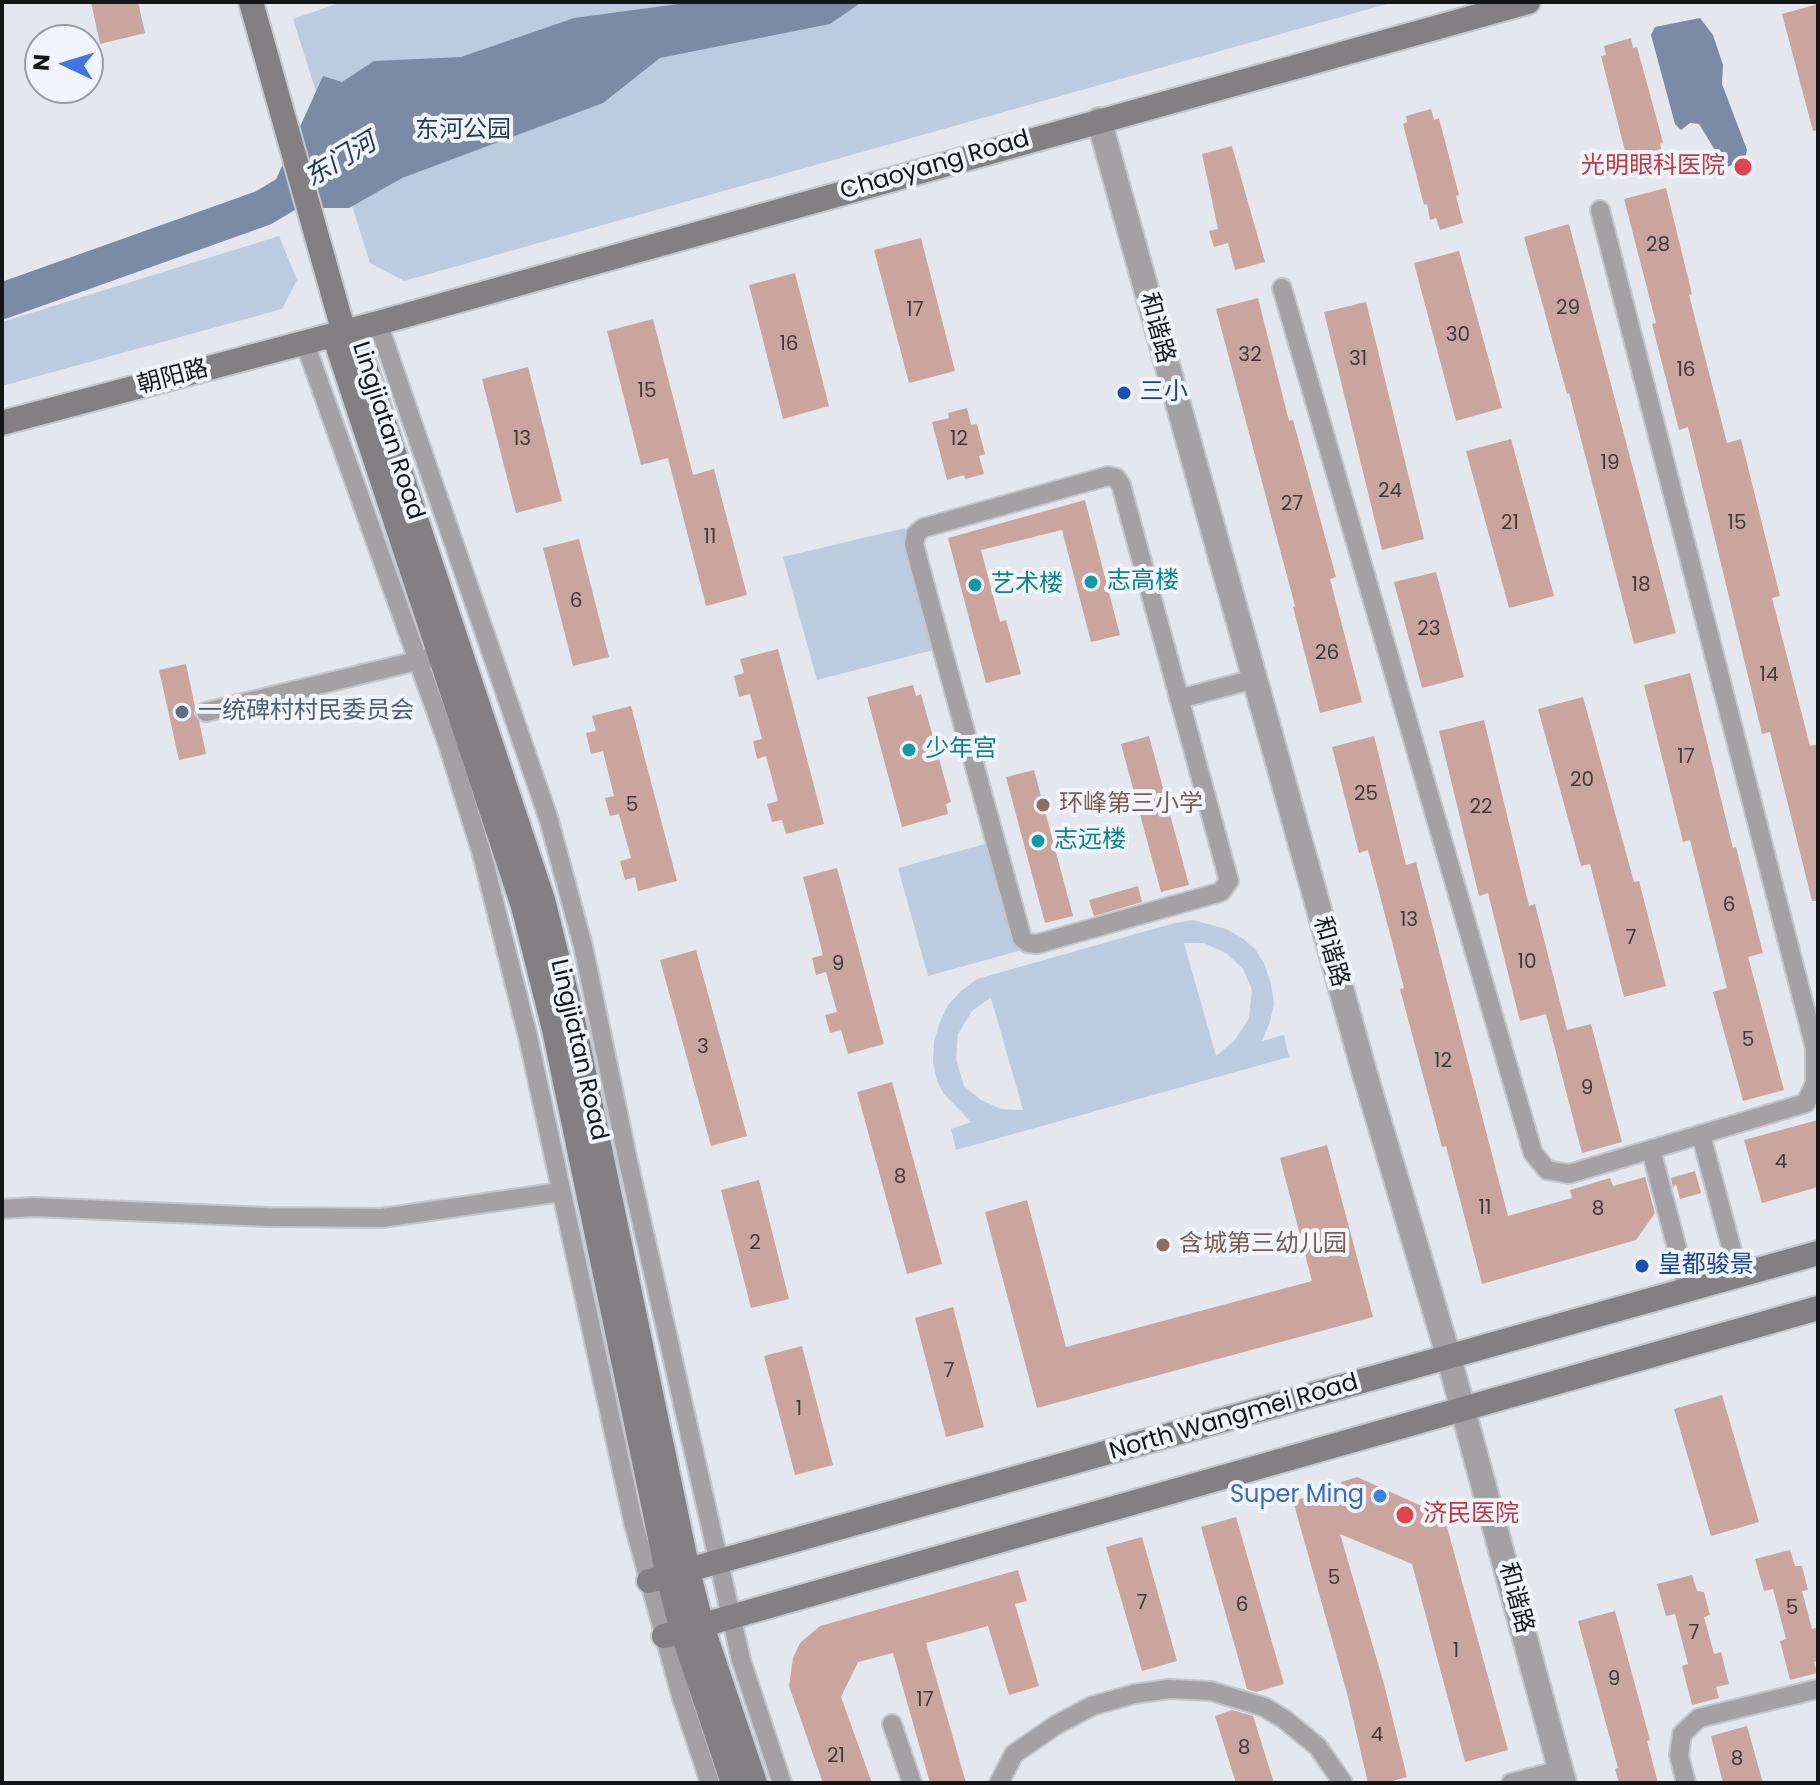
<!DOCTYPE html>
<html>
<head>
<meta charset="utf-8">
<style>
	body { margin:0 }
	#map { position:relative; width:1820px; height:1785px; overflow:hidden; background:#e4e8ee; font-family:Poppins,sans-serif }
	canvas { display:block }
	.frame { position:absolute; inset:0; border:4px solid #141517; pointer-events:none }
	.north { position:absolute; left:24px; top:24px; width:80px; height:80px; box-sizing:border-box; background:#f1f5fb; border:2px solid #999ba0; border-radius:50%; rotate:274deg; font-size:22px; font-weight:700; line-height:32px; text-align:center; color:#141517 }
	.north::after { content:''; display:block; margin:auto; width:28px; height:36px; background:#3f75e5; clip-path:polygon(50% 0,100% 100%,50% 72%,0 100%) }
</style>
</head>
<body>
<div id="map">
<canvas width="1820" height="1785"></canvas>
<div class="frame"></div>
<div class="north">N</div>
</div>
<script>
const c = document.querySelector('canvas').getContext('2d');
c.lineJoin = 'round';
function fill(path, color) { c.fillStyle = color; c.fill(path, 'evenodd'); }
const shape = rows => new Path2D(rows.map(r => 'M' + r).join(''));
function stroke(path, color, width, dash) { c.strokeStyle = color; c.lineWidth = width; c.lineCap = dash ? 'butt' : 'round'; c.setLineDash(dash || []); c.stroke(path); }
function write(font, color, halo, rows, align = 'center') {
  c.font = font + ' Poppins,"Noto Sans SC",sans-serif'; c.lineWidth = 8; c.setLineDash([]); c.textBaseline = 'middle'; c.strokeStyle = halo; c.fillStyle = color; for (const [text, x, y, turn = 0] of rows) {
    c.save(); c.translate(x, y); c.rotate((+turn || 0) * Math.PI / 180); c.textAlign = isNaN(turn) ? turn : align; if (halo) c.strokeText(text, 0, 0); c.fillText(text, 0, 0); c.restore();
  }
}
const green = shape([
	[342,2,1394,2,404,281,370,263,293,19],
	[279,236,297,280,282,309,2,386,2,322],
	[905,528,937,649,817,680,783,557],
	[992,842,1022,950,928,976,898,868],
	[1193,920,1226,929,1242,938,1255,949,1264,963,1271,984,1274,1004,1270,1022,1262,1041,1284,1035,1289,1057,956,1150,951,1129,971,1122,944,1094,937,1081,933,1062,934,1041,940,1022,948,1005,961,991,977,979,1175,923],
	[1184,943,1204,943,1226,953,1243,969,1252,990,1249,1018,1235,1040,1216,1056],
	[990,998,991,998,1023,1110,1001,1109,981,1100,964,1086,956,1059,958,1034,972,1011]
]);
const water = shape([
	[693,2,862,2,830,24,660,58,603,103,402,178,349,208,263,208,323,76,342,82,374,61,461,57,574,18],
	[1700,18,1713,35,1723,65,1722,84,1747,150,1745,159,1721,170,1718,155,1699,124,1690,123,1681,130,1675,124,1651,35,1655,27]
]);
const river = shape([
	[2,301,263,208,305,183]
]);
const building = shape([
	[91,2,138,2,145,33,100,44],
	[1818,4,1818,130,1813,131,1782,14],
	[1631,38,1633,48,1637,47,1663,142,1660,144,1663,156,1635,164,1632,153,1626,155,1601,56,1606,55,1604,46],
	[1431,109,1434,120,1439,118,1459,195,1456,196,1463,223,1440,230,1436,218,1430,220,1427,204,1424,205,1403,124,1407,122,1406,116],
	[1232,146,1265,262,1235,270,1228,243,1214,247,1209,231,1218,229,1202,154],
	[1666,188,1692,294,1689,295,1727,443,1741,439,1780,596,1772,598,1810,746,1818,744,1818,901,1812,901,1770,732,1762,734,1688,427,1679,430,1652,324,1656,323,1624,199],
	[1569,224,1676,633,1634,644,1569,393,1567,394,1524,237],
	[921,238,955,371,909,383,874,250],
	[1459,251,1502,408,1456,421,1414,263],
	[795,273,829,406,783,419,749,285],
	[1258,298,1289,421,1293,420,1336,577,1330,579,1362,702,1320,713,1293,607,1295,606,1216,309],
	[1366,302,1424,539,1382,550,1324,312],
	[653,319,693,475,714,469,747,595,706,606,668,458,641,465,607,331],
	[528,367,562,501,516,513,482,379],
	[967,408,971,425,977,424,985,454,979,456,984,474,965,479,964,475,947,480,932,422,949,418,948,413],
	[1511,439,1554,596,1509,608,1466,451],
	[1085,500,1120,635,1091,642,1062,530,981,550,1000,622,1006,620,1021,674,986,683,948,538],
	[579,539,609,657,573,666,543,548],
	[1436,572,1464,677,1422,688,1394,582],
	[778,649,824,824,786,834,782,820,772,822,767,804,778,801,766,756,757,759,753,741,762,739,750,694,739,697,734,676,744,673,740,659],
	[186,664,195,707,194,714,199,721,206,754,179,760,159,670],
	[1690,673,1733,848,1736,847,1763,953,1748,957,1784,1090,1743,1101,1713,992,1727,988,1690,840,1683,842,1644,685],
	[913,685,916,696,921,694,951,802,946,804,948,814,902,827,867,697],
	[1583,697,1634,882,1639,881,1666,986,1624,997,1590,864,1581,866,1538,709],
	[631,706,677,881,638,891,635,877,625,880,620,861,631,858,619,814,610,816,605,798,614,796,603,751,591,754,586,733,596,731,592,716],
	[1484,720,1529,906,1535,904,1567,1030,1591,1024,1622,1142,1582,1153,1546,1014,1520,1021,1488,893,1479,896,1439,731],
	[1149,736,1189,885,1161,892,1121,744],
	[1374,736,1406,865,1416,862,1508,1216,1572,1198,1570,1190,1610,1178,1613,1186,1645,1177,1655,1213,1636,1240,1482,1284,1446,1146,1442,1147,1400,989,1404,988,1368,850,1359,853,1332,747],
	[1034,770,1073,916,1045,923,1006,777],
	[837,868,884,1044,848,1054,841,1030,830,1033,825,1015,837,1012,826,972,816,975,812,958,823,955,803,877],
	[1138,886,1142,902,1094,916,1089,900],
	[696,950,747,1136,711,1146,660,960],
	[892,1082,942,1264,907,1274,857,1092],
	[1818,1120,1818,1187,1762,1203,1744,1140],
	[1327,1145,1373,1317,1037,1408,985,1212,1027,1200,1066,1347,1312,1281,1280,1158],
	[1695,1171,1701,1193,1680,1199,1676,1184,1673,1188,1671,1178],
	[759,1180,789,1299,751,1308,721,1190],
	[953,1307,984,1427,946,1437,915,1318],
	[802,1346,833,1465,795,1475,764,1356],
	[1722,1395,1759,1522,1711,1536,1674,1409],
	[1357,1477,1444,1516,1508,1750,1465,1762,1412,1564,1340,1534,1384,1684,1407,1777,1385,1783,1368,1783,1347,1693,1293,1501,1342,1487,1341,1482],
	[1236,1517,1284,1684,1256,1692,1247,1689,1201,1527],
	[1142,1537,1177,1661,1142,1671,1106,1547],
	[1790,1550,1795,1566,1802,1566,1808,1590,1802,1591,1812,1629,1818,1627,1818,1661,1814,1662,1817,1673,1790,1680,1780,1641,1786,1639,1773,1589,1764,1591,1755,1559],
	[1018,1570,1027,1601,1015,1604,1039,1686,1009,1695,988,1626,926,1643,966,1783,930,1783,893,1653,858,1662,841,1697,872,1783,823,1783,789,1686,793,1658,800,1643,820,1626],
	[1692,1575,1697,1591,1704,1592,1710,1615,1704,1617,1714,1654,1721,1652,1729,1684,1716,1687,1719,1698,1692,1705,1682,1666,1688,1664,1675,1614,1666,1616,1657,1584],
	[1615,1611,1650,1740,1647,1741,1658,1783,1619,1783,1615,1769,1618,1768,1578,1621],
	[1232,1710,1253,1716,1274,1783,1236,1783,1215,1716],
	[1747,1726,1763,1783,1723,1783,1711,1736]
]);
const minor = shape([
	[1282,288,1533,1153,1547,1170,1569,1174,1806,1103,1815,1083,1815,1048,1600,210],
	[378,323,548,817,583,946,629,1166,741,1660,782,1783],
	[305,343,447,742,482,854,528,1037,633,1521,682,1699,710,1783],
	[1108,476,1116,478,1121,485,1229,881,1221,892,1037,944,1028,943,1022,938,933,615,914,544,916,534,923,528,1108,476],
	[1179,699,1254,679],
	[206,712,429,658],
	[1701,1135,1739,1276],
	[1651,1150,1688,1290],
	[2,1209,33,1207,267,1217,382,1218,561,1192],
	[892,1724,912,1783],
	[999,1783,1014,1754,1056,1725,1092,1706,1134,1694,1169,1689,1211,1691,1264,1707,1284,1719,1318,1747,1343,1783],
	[1511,1783,1561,1770],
	[1686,1783,1679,1755,1682,1734,1699,1718,1818,1689]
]);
const tertiary = shape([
	[1099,120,1364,1071,1449,1358,1564,1783]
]);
const secondary = shape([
	[251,2,344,333],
	[353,330,543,900,574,1025,688,1571,702,1626,755,1783],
	[334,335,523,906,554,1029,668,1576,682,1631,733,1783],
	[2,423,378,323,1528,2],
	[649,1581,1818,1253],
	[664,1636,1818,1308]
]);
const markers = [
	[1743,167,10,"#e0444e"],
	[1124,393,8,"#1a4fb4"],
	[1091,582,8,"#0f9aa8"],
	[975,585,8,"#0f9aa8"],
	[182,712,8,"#5c6f8a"],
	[909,750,8,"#0f9aa8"],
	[1043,805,8,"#8d6e63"],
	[1038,841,8,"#0f9aa8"],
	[1163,1245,8,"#8d6e63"],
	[1642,1266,8,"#1a4fb4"],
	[1380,1496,8,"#3f7fe0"],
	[1405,1515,10,"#e0444e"]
];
const numberNames = [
	["28",1658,246],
	["29",1568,309],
	["17",915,311],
	["30",1458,336],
	["16",789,345],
	["32",1250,356],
	["31",1358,360],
	["16",1686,371],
	["15",647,392],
	["13",522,440],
	["12",959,440],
	["19",1610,464],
	["24",1390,492],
	["27",1292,505],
	["21",1510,524],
	["15",1737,524],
	["11",710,538],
	["18",1641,586],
	["6",576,602],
	["23",1429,630],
	["26",1327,654],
	["14",1769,676],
	["17",1686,758],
	["20",1582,781],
	["25",1366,795],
	["5",632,806],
	["22",1481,808],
	["6",1729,906],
	["13",1409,921],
	["7",1631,939],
	["10",1527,963],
	["9",838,965],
	["5",1748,1041],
	["3",703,1048],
	["12",1443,1062],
	["9",1587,1089],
	["4",1781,1163],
	["8",900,1178],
	["11",1485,1209],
	["8",1598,1210],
	["2",755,1244],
	["7",949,1372],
	["1",799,1410],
	["5",1334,1579],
	["7",1142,1604],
	["6",1242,1606],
	["5",1792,1609],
	["7",1694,1634],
	["1",1456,1652],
	["9",1614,1680],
	["17",925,1701],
	["4",1377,1736],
	["8",1244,1749],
	["21",836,1757],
	["8",1737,1760]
];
const parkNames = [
	["东河公园",463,131]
];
const streetNames = [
	["Chaoyang Road",935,166,-16],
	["和谐路",1156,328,75],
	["朝阳路",173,378,-15],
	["Lingjiatan Road",387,431,72],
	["和谐路",1330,952,74],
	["Lingjiatan Road",578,1050,77],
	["North Wangmei Road",1234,1418,-16],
	["和谐路",1515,1598,75]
];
const healthNames = [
	["光明眼科医院",1725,167],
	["济民医院",1423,1515,"left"]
];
const transitNames = [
	["三小",1140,393],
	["皇都骏景",1658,1266]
];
const cultureNames = [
	["志高楼",1107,582],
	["艺术楼",991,585],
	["少年宫",925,750],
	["志远楼",1054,841]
];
const serviceNames = [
	["一统碑村村民委员会",198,712]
];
const educationNames = [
	["环峰第三小学",1059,805],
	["含城第三幼儿园",1179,1245]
];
const shopNames = [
	["Super Ming",1364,1496]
];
const waterNames = [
	["东门河",341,161,-31]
];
fill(green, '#bccbdf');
fill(water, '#7b8ba5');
stroke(river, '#7b8ba5', 36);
fill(building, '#c9a59e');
stroke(minor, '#c3c6cc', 22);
stroke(tertiary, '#c3c6cc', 28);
stroke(secondary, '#c3c6cc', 28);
stroke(minor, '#a3a1a4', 18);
stroke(tertiary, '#a3a1a4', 24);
stroke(secondary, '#828083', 24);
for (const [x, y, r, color] of markers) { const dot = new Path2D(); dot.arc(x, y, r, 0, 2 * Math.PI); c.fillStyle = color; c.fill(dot); stroke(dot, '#f1f5fb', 3); }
write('20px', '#413939', null, numberNames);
write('24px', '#213d62', '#f1f5fb', parkNames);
write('24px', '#141517', '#f1f5fb', streetNames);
write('24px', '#be3a42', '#f1f5fb', healthNames, 'right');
write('24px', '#164399', '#f1f5fb', transitNames, 'left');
write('24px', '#0d838f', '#f1f5fb', cultureNames, 'left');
write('24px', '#4e5e75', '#f1f5fb', serviceNames, 'left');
write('24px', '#785e54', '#f1f5fb', educationNames, 'left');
write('24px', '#366cbe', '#f1f5fb', shopNames, 'right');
write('italic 26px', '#20395e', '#f1f5fb', waterNames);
</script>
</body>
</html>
